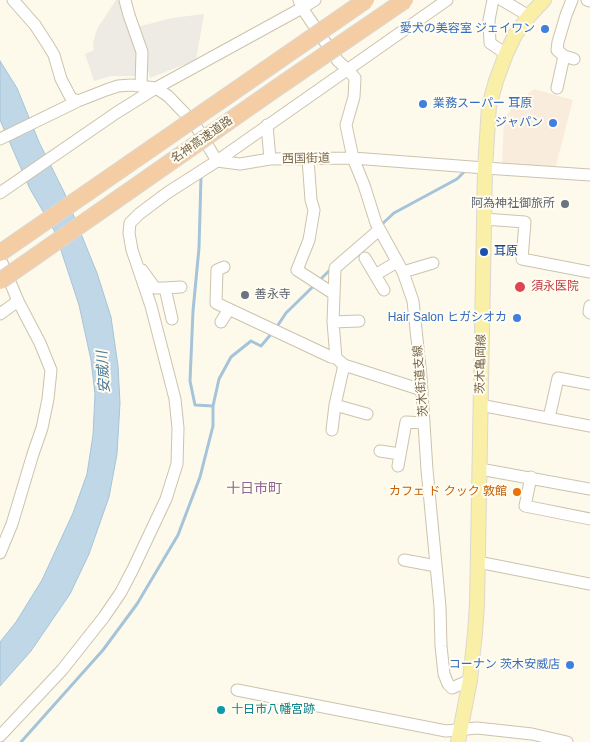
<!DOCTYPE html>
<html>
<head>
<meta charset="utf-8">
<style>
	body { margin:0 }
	canvas { display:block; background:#fdfaeb }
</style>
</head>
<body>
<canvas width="590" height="742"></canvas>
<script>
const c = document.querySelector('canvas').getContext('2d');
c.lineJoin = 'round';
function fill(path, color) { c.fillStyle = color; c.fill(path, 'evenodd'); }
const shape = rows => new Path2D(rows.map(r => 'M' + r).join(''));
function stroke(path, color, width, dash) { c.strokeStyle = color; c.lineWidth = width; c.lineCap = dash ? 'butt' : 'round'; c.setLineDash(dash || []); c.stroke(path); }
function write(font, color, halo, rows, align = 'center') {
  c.font = font + ' Helvetica,"Noto Sans JP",sans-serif'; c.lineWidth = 4; c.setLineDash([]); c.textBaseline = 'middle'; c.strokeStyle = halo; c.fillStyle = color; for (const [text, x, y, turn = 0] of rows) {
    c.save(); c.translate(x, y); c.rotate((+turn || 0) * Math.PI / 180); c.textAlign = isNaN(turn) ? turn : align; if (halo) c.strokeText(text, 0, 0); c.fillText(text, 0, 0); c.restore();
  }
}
const commercial = shape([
	[534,89,573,100,555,169,502,166,504,119,515,104]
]);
const industrial = shape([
	[116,0,122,0,137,44,138,76,111,76,94,81,85,54,94,50,93,43,97,29],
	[204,14,196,60,150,78,137,27,172,18]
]);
const water = shape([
	[0,61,17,88,39,142,64,192,97,273,111,317,118,366,120,403,117,454,109,497,89,554,70,594,31,651,0,686,0,642,16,622,42,580,73,513,87,474,93,435,95,394,91,360,79,305,55,232,30,189,0,120,0,61]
]);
const stream = shape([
	[201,177,199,248,193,311,190,381,195,405,213,406],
	[381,225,394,213,457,179,465,171],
	[276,328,286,313,331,269],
	[21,742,103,650,137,604,178,535,200,477,213,426,213,406,219,379,231,357,251,341,261,346,272,333]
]);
const minor = shape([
	[13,0,35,25,48,45,54,55,61,79,71,98,78,101],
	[125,0,129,15,142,52,141,86],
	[299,0,302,8,338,61,347,69,355,78,354,97,346,125,353,158,364,185,376,223,403,272,413,301,421,377,427,470,440,607,441,646,444,674,448,684,452,688,470,680],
	[493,0,489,20,490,43,506,54],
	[502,0,529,16],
	[572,0,566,15,558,42,557,50,564,56,574,59],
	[587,0,590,1],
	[557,88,564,56],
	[267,125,270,159],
	[0,139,78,101,106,90,118,86,131,85,156,88,168,96,194,123,217,161],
	[308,159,311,200,314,210,309,240,297,270,334,294],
	[217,161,240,164,270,159,353,158,485,168,590,175],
	[0,193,116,113,156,88,302,8,315,0],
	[484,219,525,222,522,259,590,272],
	[0,258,18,301,40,343,51,370,48,399,42,428,33,454,12,524,0,553],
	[365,258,384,290],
	[224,267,217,270,216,303,331,357,336,358,344,365],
	[142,270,155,288,165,288,172,319],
	[403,272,433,263],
	[375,275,397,262],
	[165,288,181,287],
	[590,306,589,312,590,313],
	[0,314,18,301],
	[221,322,229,309],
	[333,322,359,321],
	[336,358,333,322,335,268,379,230],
	[335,405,367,414],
	[480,405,590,426],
	[549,418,558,378,590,384],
	[332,430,335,405,344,365,422,390],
	[380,451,400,454],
	[398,466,406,422,424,423],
	[480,469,590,489],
	[531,477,525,506,590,519],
	[404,560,436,566],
	[478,562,590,584],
	[237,690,446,731,477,728,532,734,567,742],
	[0,736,62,670,104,617,121,592,133,569,166,499,177,464,178,428,175,399,151,306,132,250,129,233,130,223,139,214,167,193,217,161,447,0]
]);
const major = shape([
	[458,742,470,680,475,633,477,604,485,168,489,106,496,81,506,54,515,35,529,16,544,0]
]);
const highwayBridge = shape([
	[0,253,366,0],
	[0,281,278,87,405,0]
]);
const markers = [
	[545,29,5,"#3f7fe0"],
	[423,104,5,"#3f7fe0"],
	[553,123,5,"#3f7fe0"],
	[565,204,5,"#6b7280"],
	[484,252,5,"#1a4fb4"],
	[520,287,6,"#e0444e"],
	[245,295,5,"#6b7280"],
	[517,318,5,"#3f7fe0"],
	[517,492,5,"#e8710a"],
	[570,665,5,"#3f7fe0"],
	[221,710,5,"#0f9aa8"]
];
const shopNames = [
	["愛犬の美容室 ジェイワン",535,29],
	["業務スーパー 耳原",433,104,"left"],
	["ジャパン",543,123],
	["Hair Salon ヒガシオカ",507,318],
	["コーナン 茨木安威店",560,665]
];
const streetNames = [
	["名神高速道路",202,140,-35],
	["西国街道",306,159,-1],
	["茨木亀岡線",481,364,-89],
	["茨木街道支線",421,381,-95]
];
const worshipNames = [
	["阿為神社御旅所",555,204],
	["善永寺",255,295,"left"]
];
const transitNames = [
	["耳原",494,252]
];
const healthNames = [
	["須永医院",531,287]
];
const foodNames = [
	["カフェ ド クック 敦館",507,492]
];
const cultureNames = [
	["十日市八幡宮跡",231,710]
];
const waterNames = [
	["安威川",104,372,-94]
];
const neighbourhoodNames = [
	["十日市町",254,489]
];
fill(commercial, '#f9ecdd');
fill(industrial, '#eeebe4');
fill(water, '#bfd7e7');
stroke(water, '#a5c4d9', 1);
stroke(stream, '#a5c4d9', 3);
stroke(minor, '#cdc3ad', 13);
stroke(major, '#dcd8d1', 16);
stroke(minor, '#fff', 11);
stroke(major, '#f9efa6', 14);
stroke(highwayBridge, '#dcd8d1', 18, []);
stroke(highwayBridge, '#f5cda4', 16);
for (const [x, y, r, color] of markers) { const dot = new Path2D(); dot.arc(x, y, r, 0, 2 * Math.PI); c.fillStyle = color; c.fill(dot); stroke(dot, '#fffdf2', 2); }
write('12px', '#366cbe', '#fffdf2', shopNames, 'right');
write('12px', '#79684d', '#fffdf2', streetNames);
write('12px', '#5b616d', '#fffdf2', worshipNames, 'right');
write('12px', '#164399', '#fffdf2', transitNames, 'left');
write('12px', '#be3a42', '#fffdf2', healthNames, 'left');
write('12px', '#c56008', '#fffdf2', foodNames, 'right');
write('12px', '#0d838f', '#fffdf2', cultureNames, 'left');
write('italic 14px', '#4d7a9a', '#fffdf2', waterNames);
write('14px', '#8f6694', '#fffdf2', neighbourhoodNames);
</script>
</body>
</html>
